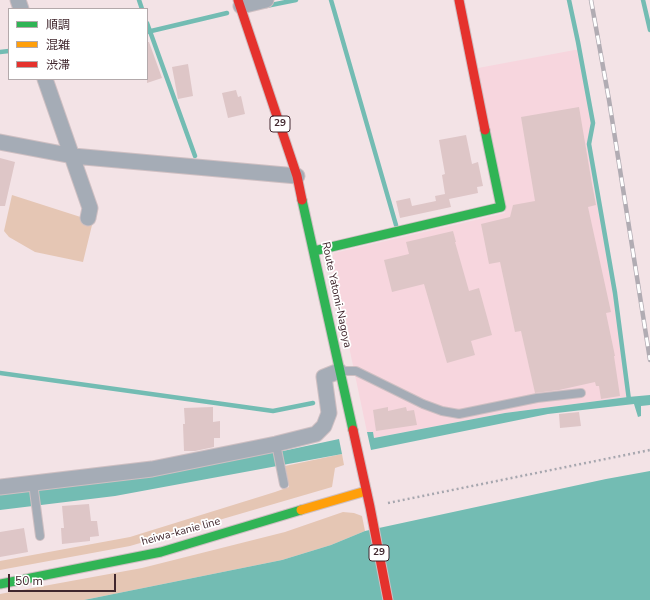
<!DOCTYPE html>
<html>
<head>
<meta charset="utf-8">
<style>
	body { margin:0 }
	#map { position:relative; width:650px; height:600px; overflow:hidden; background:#f3e3e6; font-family:"Nunito Sans","Noto Sans JP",sans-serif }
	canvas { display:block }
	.legend { position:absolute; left:8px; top:8px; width:140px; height:72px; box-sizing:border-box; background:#fff; border:1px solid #b3a9ab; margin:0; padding:5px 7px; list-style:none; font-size:12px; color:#41272e }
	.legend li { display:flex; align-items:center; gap:8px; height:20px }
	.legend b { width:20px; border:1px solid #b3a9ab }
	.scale { position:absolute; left:8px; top:574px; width:108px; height:18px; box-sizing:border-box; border:2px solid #41272e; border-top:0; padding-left:5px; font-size:12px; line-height:14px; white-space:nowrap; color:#41272e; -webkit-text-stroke:3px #fff; paint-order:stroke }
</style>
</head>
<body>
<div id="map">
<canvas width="650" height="600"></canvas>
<ul class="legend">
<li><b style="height:5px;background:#30b455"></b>順調</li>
<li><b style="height:5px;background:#ff9f0a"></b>混雑</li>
<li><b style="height:5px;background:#e5322d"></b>渋滞</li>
</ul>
<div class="scale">50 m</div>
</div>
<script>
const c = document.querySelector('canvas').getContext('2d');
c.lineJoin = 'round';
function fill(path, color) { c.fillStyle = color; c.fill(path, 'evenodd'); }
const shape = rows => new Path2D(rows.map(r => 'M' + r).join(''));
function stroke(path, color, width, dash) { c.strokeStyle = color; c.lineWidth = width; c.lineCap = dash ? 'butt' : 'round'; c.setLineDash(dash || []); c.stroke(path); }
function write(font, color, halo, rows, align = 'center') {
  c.font = font + ' "Nunito Sans",sans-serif'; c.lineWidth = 3.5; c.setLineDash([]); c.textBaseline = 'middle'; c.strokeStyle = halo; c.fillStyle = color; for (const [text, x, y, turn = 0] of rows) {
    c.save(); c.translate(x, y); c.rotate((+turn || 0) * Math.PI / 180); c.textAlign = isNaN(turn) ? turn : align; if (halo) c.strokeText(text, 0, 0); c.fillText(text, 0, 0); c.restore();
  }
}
const built = shape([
	[580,49,593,123,589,144,615,293,628,397,505,413,374,438,373,432,367,432,331,261,334,253,505,213,478,68]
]);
const green = shape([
	[12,195,93,221,83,262,35,252,9,237,4,231],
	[342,454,344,465,335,468,332,487,130,546,0,570,0,561,130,537,275,492,289,487,285,466],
	[343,512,354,513,362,516,365,531,331,545,282,560,84,600,0,600,0,594,142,568,285,532]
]);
const water = shape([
	[650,395,650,405,641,406,641,416,638,417,634,404,548,414,371,450,367,432,373,432,374,438,505,413,628,397],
	[339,439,342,454,115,496,0,510,0,493,283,451],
	[650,471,650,600,84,600,282,560,331,545,365,531,606,479]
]);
const stream = shape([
	[139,0,142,9],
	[331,0,396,225],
	[569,0,578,42,593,123,589,144,615,293,629,400],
	[643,0,650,30],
	[266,6,296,0],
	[147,23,195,156],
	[147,32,227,13],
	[0,52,9,51],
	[0,373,273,411,313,403]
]);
const building = shape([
	[147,42,149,42,162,78,147,83],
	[188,64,193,96,178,99,172,67],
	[236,90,238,97,241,96,245,114,228,118,222,93],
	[579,107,592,184,596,205,588,207,611,312,606,313,615,356,614,356,620,396,601,399,599,386,596,386,595,382,559,390,535,393,521,331,515,332,500,262,489,264,481,224,510,217,513,205,535,201,521,117],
	[466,135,472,164,478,162,483,186,477,187,478,193,449,199,451,207,400,218,396,201,410,198,412,206,436,201,435,196,445,194,442,175,445,174,439,140],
	[0,158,15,162,5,206,0,206],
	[453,231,456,242,455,242,469,291,479,288,492,335,471,341,475,355,447,363,424,284,392,292,384,260,409,254,406,242],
	[213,407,213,422,220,421,220,438,214,438,214,447,195,451,184,451,183,424,185,424,184,408],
	[388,407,388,411,406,407,407,411,414,410,417,425,376,431,373,410],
	[579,412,581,426,560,428,559,414],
	[89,504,91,521,97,521,99,536,90,537,90,541,62,544,61,528,64,528,62,506],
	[24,528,28,552,0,557,0,532]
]);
const path = shape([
	[388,503,650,450]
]);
const lane = shape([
	[342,371,356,371,423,404,442,411,459,414,537,398,581,393],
	[276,444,284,484],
	[33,483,40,536]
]);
const street = shape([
	[18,0,21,9],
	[241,6,266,0],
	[45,79,90,208,88,218],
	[0,142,73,156,297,176],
	[0,487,152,469,276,444,316,434,324,426,329,413,324,377,339,371]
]);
const fast = shape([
	[302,200,353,430],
	[314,251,501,207,485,130],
	[0,584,161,552,301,510]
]);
const slow = shape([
	[301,510,366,491]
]);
const jam = shape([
	[238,0,297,176,302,200],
	[459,0,485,130],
	[353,430,370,507,388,600]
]);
const rail = shape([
	[591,0,609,100,650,360]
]);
const shields = [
	[280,124,20],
	[379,553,20]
];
const shieldNames = [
	["29",280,124],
	["29",379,553]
];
const streetNames = [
	["Route Yatomi-Nagoya",336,295,78],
	["heiwa-kanie line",181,532,-15]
];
fill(built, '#f7d6de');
fill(green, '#e5c6b4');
fill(water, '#73bcb3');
stroke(stream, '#73bcb3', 4.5);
fill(building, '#dec6c7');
stroke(lane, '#cebfc2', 10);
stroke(street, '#cebfc2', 17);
stroke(fast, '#cebfc2', 11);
stroke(slow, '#cebfc2', 11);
stroke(jam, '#cebfc2', 11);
stroke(path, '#a7a7af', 2.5, [2, 3]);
stroke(lane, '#a5acb6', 8);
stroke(street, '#a5acb6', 15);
stroke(fast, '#30b455', 9);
stroke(slow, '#ff9f0a', 9);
stroke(jam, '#e5322d', 9);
stroke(rail, '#b1acb3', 4.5);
stroke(rail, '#fff', 3, [9]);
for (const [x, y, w] of shields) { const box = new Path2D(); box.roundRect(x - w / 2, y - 8, w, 16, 3); c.fillStyle = '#fff'; c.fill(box); stroke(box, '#41272e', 1); }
write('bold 10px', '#41272e', null, shieldNames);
write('11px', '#41272e', '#fff', streetNames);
</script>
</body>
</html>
